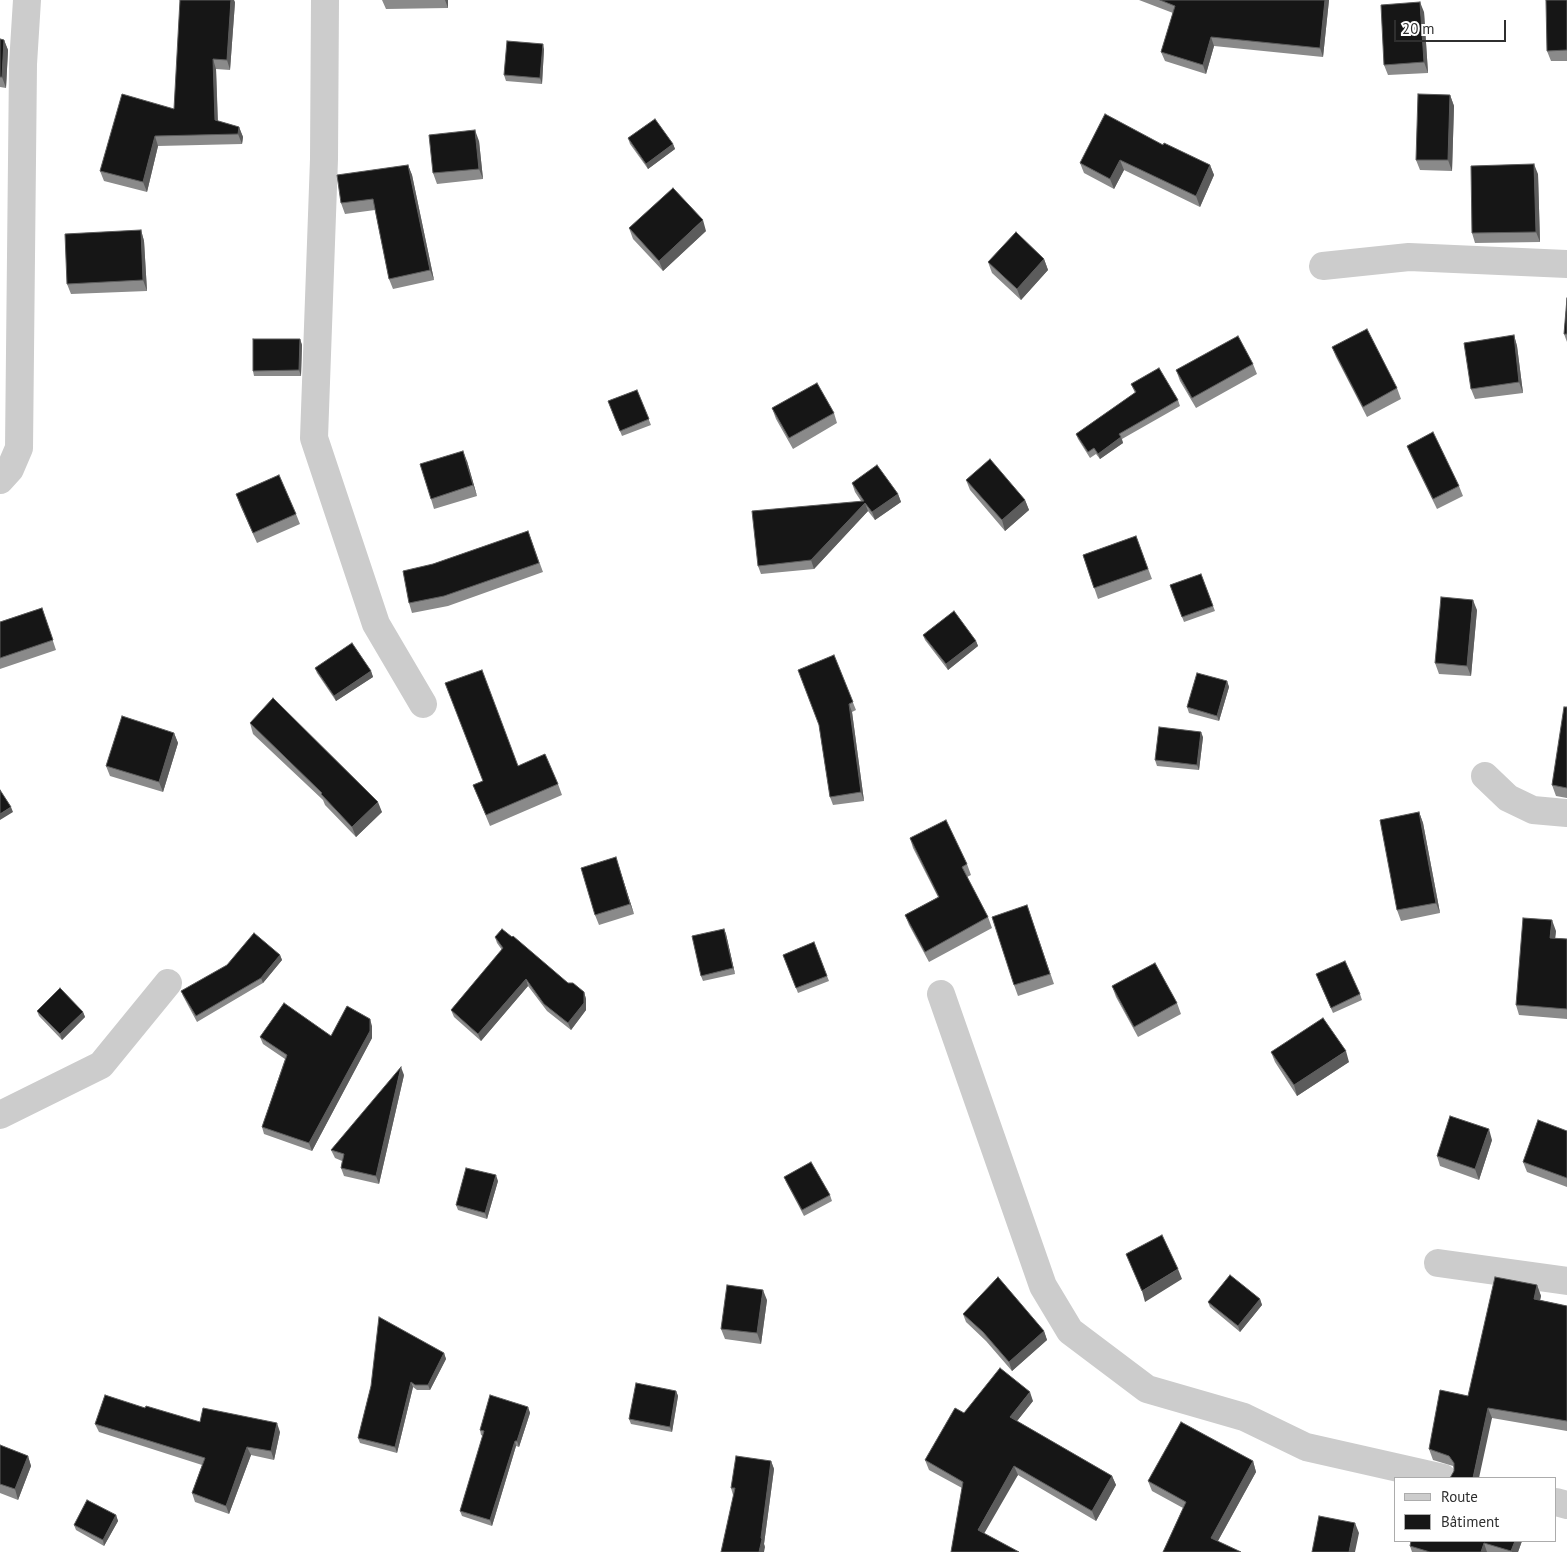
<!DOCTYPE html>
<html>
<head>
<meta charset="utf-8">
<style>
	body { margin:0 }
	#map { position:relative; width:1567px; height:1552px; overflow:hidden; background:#fff; font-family:"PT Sans",sans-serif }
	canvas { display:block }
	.legend { position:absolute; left:1394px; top:1477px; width:162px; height:65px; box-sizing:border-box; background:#fff; border:1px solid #acacac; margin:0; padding:6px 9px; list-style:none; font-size:15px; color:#2f2f2f }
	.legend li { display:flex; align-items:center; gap:10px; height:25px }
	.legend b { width:25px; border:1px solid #acacac }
	.scale { position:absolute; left:1394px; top:20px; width:112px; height:22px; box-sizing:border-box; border:2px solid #2f2f2f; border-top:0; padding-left:6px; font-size:15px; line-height:18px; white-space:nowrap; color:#2f2f2f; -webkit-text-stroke:4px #fff; paint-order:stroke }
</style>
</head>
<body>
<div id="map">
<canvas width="1567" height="1552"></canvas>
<ul class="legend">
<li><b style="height:6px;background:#ccc"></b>Route</li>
<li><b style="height:14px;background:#161616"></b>Bâtiment</li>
</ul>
<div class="scale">20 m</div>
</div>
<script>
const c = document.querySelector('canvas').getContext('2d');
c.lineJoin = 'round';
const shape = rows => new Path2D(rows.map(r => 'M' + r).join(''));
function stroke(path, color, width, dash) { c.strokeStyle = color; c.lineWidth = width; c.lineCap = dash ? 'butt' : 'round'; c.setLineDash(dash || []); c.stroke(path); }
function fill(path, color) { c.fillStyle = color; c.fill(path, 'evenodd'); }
const minor = shape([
	[325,0,324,159,314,438,376,624,423,704],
	[1323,266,1409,257,1567,264],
	[0,480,10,469,19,448,23,64,27,0],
	[1485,776,1508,798,1533,810,1567,813],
	[941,994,1043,1286,1070,1331,1147,1389,1244,1417,1306,1447,1443,1478],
	[0,1115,101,1065,168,983],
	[1438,1263,1567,1281],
	[1556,1502,1567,1505]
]);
const wall = shape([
	[382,0,448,0,448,8,386,9],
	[1139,0,1329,0,1323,57,1214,46,1206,74,1165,61,1161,52,1173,13],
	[1567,0,1567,61,1551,61,1547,51],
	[235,2,230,70,216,69,218,121,239,127,243,137,242,144,158,146,147,192,104,181,100,171,174,109],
	[1424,12,1428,73,1388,75,1384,65],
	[0,39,4,40,8,50,6,88,0,87],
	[544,49,542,84,506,81,504,75],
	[1450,95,1454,106,1452,171,1420,170,1416,160],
	[628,138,673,144,675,149,648,169,630,144],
	[479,141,483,179,437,184,433,173],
	[1163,145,1210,165,1214,175,1200,207,1124,170,1114,189,1084,173,1080,163],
	[408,165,412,175,434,280,393,289,389,279,375,210,345,214,341,203],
	[1538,174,1540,242,1475,243,1472,233],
	[629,228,706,231,663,271,633,239],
	[141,230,144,241,147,291,71,294,67,284],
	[1044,259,1048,270,1021,300,992,273,988,262],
	[1567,298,1567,342,1564,334],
	[1514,335,1517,346,1523,393,1475,399,1471,389],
	[300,339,302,345,301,376,254,376,253,371],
	[1332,347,1397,388,1401,399,1367,417,1336,357],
	[1253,364,1257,374,1196,408,1180,381,1176,370],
	[1131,384,1178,400,1180,406,1122,439,1123,443,1100,459,1096,454,1090,458,1078,439,1076,434,1135,393],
	[637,390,651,425,622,436,608,401],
	[772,408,834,413,837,423,793,449,776,419],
	[1407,446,1459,486,1463,496,1437,509,1411,456],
	[467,461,477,496,434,509,431,499],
	[966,480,1025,500,1029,510,1005,531,970,490],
	[852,483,898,494,901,502,875,520,868,511,814,569,761,574,758,566,861,501,855,492],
	[236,494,296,514,300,524,257,543,240,505],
	[528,531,543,572,448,606,412,613,409,603,433,564],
	[1136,536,1152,579,1098,599,1083,555],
	[1201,574,1215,611,1184,622,1170,585],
	[42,608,56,650,0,669,0,622],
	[1477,610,1471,676,1439,674,1435,663],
	[923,635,976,641,978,646,948,670,925,640],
	[834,655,856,710,852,712,864,801,833,805,830,797,819,726],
	[315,668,371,671,373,677,336,701,317,673],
	[1227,681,1229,687,1219,721,1189,713,1187,707],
	[1567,707,1567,798,1556,796,1552,785],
	[250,723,382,812,356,837,325,805,323,800,253,734],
	[174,733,178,743,163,792,110,776,106,766],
	[1203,737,1199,770,1157,766,1155,760],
	[518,766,558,784,562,795,490,826,473,785],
	[1419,812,1423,823,1440,913,1401,921,1397,910],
	[910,838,967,864,971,875,967,877,988,917,992,928,929,962,909,925,905,915,938,897,913,848],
	[619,867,634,914,599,925,595,915],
	[1027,905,1054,984,1018,996,1014,985],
	[724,929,726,934,735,974,703,981,701,976],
	[1556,931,1555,938,1567,939,1567,1019,1519,1015,1516,1005],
	[495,937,568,983,584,992,586,999,586,1010,571,1030,547,1011,528,986,481,1041,454,1017,451,1010,502,950,497,943],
	[814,942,829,981,798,993,783,955],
	[280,955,282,960,263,983,197,1022,183,996,181,991],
	[1318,979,1360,994,1362,1000,1333,1013],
	[1112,986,1177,1003,1181,1014,1138,1037,1116,997],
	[37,1011,83,1012,85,1017,62,1040,39,1016],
	[372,1026,372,1038,312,1151,264,1134,262,1127,285,1059,263,1044,260,1037,331,1036],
	[1271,1052,1349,1062,1297,1096,1275,1062],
	[404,1075,379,1184,344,1176,341,1168,342,1161,335,1158,331,1150],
	[1567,1131,1567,1187,1527,1172,1523,1162],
	[1492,1140,1479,1180,1440,1166,1437,1156],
	[784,1177,830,1195,832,1201,804,1216,786,1182],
	[498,1181,487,1219,458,1210,456,1205],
	[1537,1285,1541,1296,1540,1300,1567,1306,1567,1431,1492,1418,1454,1468,1453,1466,1433,1460,1429,1449,1468,1396],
	[1260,1299,1262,1305,1240,1332,1210,1307,1208,1302],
	[767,1300,761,1344,725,1339,721,1329],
	[963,1314,1044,1331,1047,1340,1012,1371,986,1341,966,1322],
	[444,1353,446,1359,430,1390,417,1390,413,1387,397,1453,360,1443,358,1438,371,1386],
	[676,1391,678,1396,672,1432,631,1424,629,1419],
	[1033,1401,1017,1421,1112,1476,1116,1485,1096,1521,1018,1475,951,1552,962,1488,929,1470,925,1460,964,1413],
	[528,1407,530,1413,519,1447,516,1446,492,1526,462,1516,460,1511,483,1436,481,1435,480,1430],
	[200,1422,280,1432,274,1460,251,1455,229,1514,195,1502,192,1493,202,1465,99,1432,95,1424],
	[0,1445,28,1456,31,1466,18,1500,0,1493],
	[771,1461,774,1469,764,1544,765,1547,733,1495,731,1488],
	[1253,1461,1256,1472,1218,1541,1163,1552,1183,1508,1152,1491,1148,1481],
	[116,1515,118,1521,104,1546,76,1530,74,1525],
	[1522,1541,1518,1552,1412,1552,1410,1546]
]);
const shadedWall = shape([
	[231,0,234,0,235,2,230,70,227,60],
	[445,0,448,0,448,8],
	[1325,0,1329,0,1323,57,1320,48],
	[1420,2,1424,12,1428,73,1424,62],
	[1211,37,1214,46,1206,74,1203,65],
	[4,40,8,50,6,88,2,77],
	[543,44,544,49,542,84,540,78],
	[213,59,216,69,218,130,215,120],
	[1450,95,1454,106,1452,171,1448,160],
	[239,127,243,137,242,144,238,134],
	[475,130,479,141,483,179,479,169],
	[155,136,158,146,147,192,143,182],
	[673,144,675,149,648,169,646,164],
	[1120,160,1124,170,1114,189,1110,179],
	[1534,164,1538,174,1540,242,1536,232],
	[408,165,412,175,434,280,430,270],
	[1210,165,1214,175,1200,207,1196,196],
	[703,220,706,231,663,271,659,261],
	[141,230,144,241,147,291,143,280],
	[1044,259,1048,270,1021,300,1017,289],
	[1514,335,1517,346,1523,393,1519,382],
	[300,339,302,345,301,376,299,370],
	[1121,437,1123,443,1100,459,1098,454],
	[463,451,467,461,477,496,473,485],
	[898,494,901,502,875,520,872,512],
	[1025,500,1029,510,1005,531,1002,520],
	[865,503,868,511,814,569,811,560],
	[1473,600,1477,610,1471,676,1467,666],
	[976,641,978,646,948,670,946,664],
	[371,671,373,677,336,701,334,696],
	[1227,681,1229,687,1219,721,1217,716],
	[849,704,852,712,864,801,861,792],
	[1201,732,1203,737,1199,770,1197,765],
	[174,733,178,743,163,792,159,782],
	[378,802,382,812,356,837,352,827],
	[11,807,13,812,0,820,0,814],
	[1419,812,1423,823,1440,913,1436,903],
	[616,857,619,867,634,914,630,904],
	[1552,920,1556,931,1554,948,1550,938],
	[724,929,726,934,735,974,733,968],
	[280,955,282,960,263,983,261,978],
	[526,979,528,986,481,1041,478,1034],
	[584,992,586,999,586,1010,571,1030,568,1023],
	[83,1012,85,1017,62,1040,60,1034],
	[370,1019,372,1026,372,1038,312,1151,309,1143],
	[1346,1051,1349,1062,1297,1096,1294,1085],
	[401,1067,404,1075,379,1184,376,1176],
	[1489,1129,1492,1140,1479,1180,1475,1169],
	[496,1175,498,1181,487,1219,485,1213],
	[1178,1269,1182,1279,1145,1302,1142,1291],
	[1537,1285,1541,1296,1538,1309,1534,1299],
	[763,1290,767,1300,761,1344,757,1333],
	[1260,1299,1262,1305,1240,1332,1238,1326],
	[1044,1331,1047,1340,1012,1371,1009,1362],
	[444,1353,446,1359,430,1390,428,1385],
	[411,1382,413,1387,397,1453,395,1447],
	[676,1391,678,1396,672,1432,670,1427],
	[1030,1392,1033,1401,1013,1426,1010,1417],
	[528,1407,530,1413,519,1447,517,1441],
	[1488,1408,1492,1418,1479,1478,1473,1478],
	[277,1423,280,1432,274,1460,271,1451],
	[515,1441,516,1446,492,1526,490,1520],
	[247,1447,251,1455,229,1514,226,1506],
	[28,1456,31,1466,18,1500,15,1489],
	[771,1461,774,1469,764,1544,765,1547,764,1552,759,1552],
	[1253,1461,1256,1472,1214,1548,1211,1538],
	[1014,1466,1018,1475,981,1539,978,1530],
	[1112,1476,1116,1485,1096,1521,1092,1511],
	[116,1515,118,1521,104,1546,103,1540],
	[1355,1523,1359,1533,1355,1552,1349,1552],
	[1515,1541,1522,1541,1518,1552,1512,1552,1511,1551],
	[1484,1543,1487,1552,1481,1552]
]);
const building = shape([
	[180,0,231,0,227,60,213,59,215,120,239,127,238,134,155,136,143,182,100,171,122,94,174,109,180,0],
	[1160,0,1325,0,1320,48,1211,37,1203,65,1161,52,1175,6,1160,0],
	[1546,0,1567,0,1567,50,1547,51,1546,0],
	[1420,2,1424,62,1384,65,1381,5,1420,2],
	[0,39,4,40,2,77,0,77,0,39],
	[507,41,543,44,540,78,504,75,507,41],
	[1418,94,1450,95,1448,160,1416,160,1418,94],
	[1105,114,1163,145,1164,143,1210,165,1196,196,1120,160,1110,179,1080,163,1105,114],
	[655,119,673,144,646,164,628,138,655,119],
	[475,130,479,169,433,173,429,135,475,130],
	[1534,164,1536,232,1472,233,1471,166,1534,164],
	[408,165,430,270,389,279,373,199,341,203,337,175,408,165],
	[673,188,703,220,659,261,629,228,673,188],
	[141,230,143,280,67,284,65,234,141,230],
	[1016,232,1044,259,1017,289,988,262,1016,232],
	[1567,298,1567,334,1564,334,1567,298],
	[1367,329,1397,388,1363,407,1332,347,1367,329],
	[1514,335,1519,382,1471,389,1464,343,1514,335],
	[1238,336,1253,364,1192,398,1176,370,1238,336],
	[253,339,300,339,299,370,253,371,253,339],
	[1159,368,1178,400,1119,434,1121,437,1098,454,1094,448,1088,452,1076,434,1136,392,1131,384,1159,368],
	[817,383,834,413,789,438,772,408,817,383],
	[637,390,649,419,620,431,608,401,637,390],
	[1433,432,1459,486,1433,499,1407,446,1433,432],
	[463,451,473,485,431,499,420,464,463,451],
	[990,459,1025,500,1002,520,966,480,990,459],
	[877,465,898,494,872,512,865,503,811,560,758,566,752,511,864,501,852,483,877,465],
	[279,475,296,514,253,533,236,494,279,475],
	[528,531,539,563,444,596,409,603,403,571,433,564,528,531],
	[1136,536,1148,569,1094,588,1083,555,1136,536],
	[1201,574,1213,606,1182,617,1170,585,1201,574],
	[1441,597,1473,600,1467,666,1435,663,1441,597],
	[42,608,53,640,0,658,0,622,42,608],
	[954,611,976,641,946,664,923,635,954,611],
	[352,643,371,671,334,696,315,668,352,643],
	[834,655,853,702,849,704,861,792,830,797,819,725,798,670,834,655],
	[482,670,518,766,545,754,558,784,486,815,473,785,483,781,445,683,482,670],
	[1197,673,1227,681,1217,716,1187,707,1197,673],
	[273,698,378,802,352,827,321,794,322,793,250,723,273,698],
	[1564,707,1567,707,1567,788,1552,785,1564,707],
	[122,716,174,733,159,782,106,766,122,716],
	[1159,727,1201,732,1197,765,1155,760,1159,727],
	[0,790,11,807,0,814,0,790],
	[1419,812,1436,903,1397,910,1380,820,1419,812],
	[946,820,967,864,962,867,988,917,925,952,905,915,939,897,910,838,946,820],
	[616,857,630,904,595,915,581,868,616,857],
	[1027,905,1050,974,1014,985,992,917,1027,905],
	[1523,918,1552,920,1550,938,1567,939,1567,1009,1516,1005,1523,918],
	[502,929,512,937,513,936,568,983,573,983,584,992,584,1003,568,1023,544,1004,526,979,478,1034,451,1010,503,948,495,937,502,929],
	[724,929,733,968,701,976,692,936,724,929],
	[254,933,280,955,261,978,196,1016,181,991,227,965,254,933],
	[814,942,827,976,796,988,783,955,814,942],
	[1345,961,1360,994,1331,1008,1316,974,1345,961],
	[1155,963,1177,1003,1134,1027,1112,986,1155,963],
	[60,988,83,1012,60,1034,37,1011,60,988],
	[284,1003,331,1036,347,1006,370,1019,370,1031,309,1143,262,1127,287,1055,260,1037,284,1003],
	[1323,1018,1346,1051,1294,1085,1271,1052,1323,1018],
	[401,1067,376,1176,341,1168,344,1154,331,1150,401,1067],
	[1450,1116,1489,1129,1475,1169,1437,1156,1450,1116],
	[1538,1120,1567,1131,1567,1178,1523,1162,1538,1120],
	[811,1162,830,1195,802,1210,784,1177,811,1162],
	[466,1168,496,1175,485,1213,456,1205,466,1168],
	[1162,1235,1178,1269,1142,1291,1126,1254,1162,1235],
	[1230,1275,1260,1299,1238,1326,1208,1302,1230,1275],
	[998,1277,1044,1331,1009,1362,983,1332,963,1314,998,1277],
	[1495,1277,1537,1285,1534,1299,1567,1306,1567,1421,1488,1408,1473,1478,1450,1478,1454,1471,1454,1463,1449,1456,1429,1449,1440,1390,1468,1396,1495,1277],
	[727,1285,763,1290,757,1333,721,1329,727,1285],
	[379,1317,444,1353,428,1385,415,1385,411,1382,395,1447,358,1438,371,1386,379,1317],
	[1000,1368,1030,1392,1010,1417,1112,1476,1092,1511,1014,1466,978,1530,1019,1552,951,1552,963,1482,925,1460,955,1408,964,1413,1000,1368],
	[636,1383,676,1391,670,1427,629,1419,636,1383],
	[105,1395,145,1408,146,1406,200,1422,203,1408,277,1423,271,1451,247,1447,226,1506,192,1493,205,1458,95,1424,105,1395],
	[490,1395,528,1407,517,1441,515,1441,490,1520,460,1511,484,1431,480,1430,490,1395],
	[1181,1422,1253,1461,1211,1538,1241,1552,1163,1552,1186,1502,1148,1481,1181,1422],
	[0,1445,28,1456,15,1489,0,1484,0,1445],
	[736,1456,771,1461,761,1538,762,1539,759,1552,721,1552,735,1488,731,1488,736,1456],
	[87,1500,116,1515,103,1540,74,1525,87,1500],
	[1319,1516,1355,1523,1349,1552,1312,1552,1319,1516],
	[1411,1541,1515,1541,1511,1551,1484,1543,1481,1552,1430,1552,1410,1546,1411,1541]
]);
stroke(minor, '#ccc', 28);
fill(wall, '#8a8a8a');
fill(shadedWall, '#5c5c5c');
fill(building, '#161616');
stroke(building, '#5c5c5c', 1);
</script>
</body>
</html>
